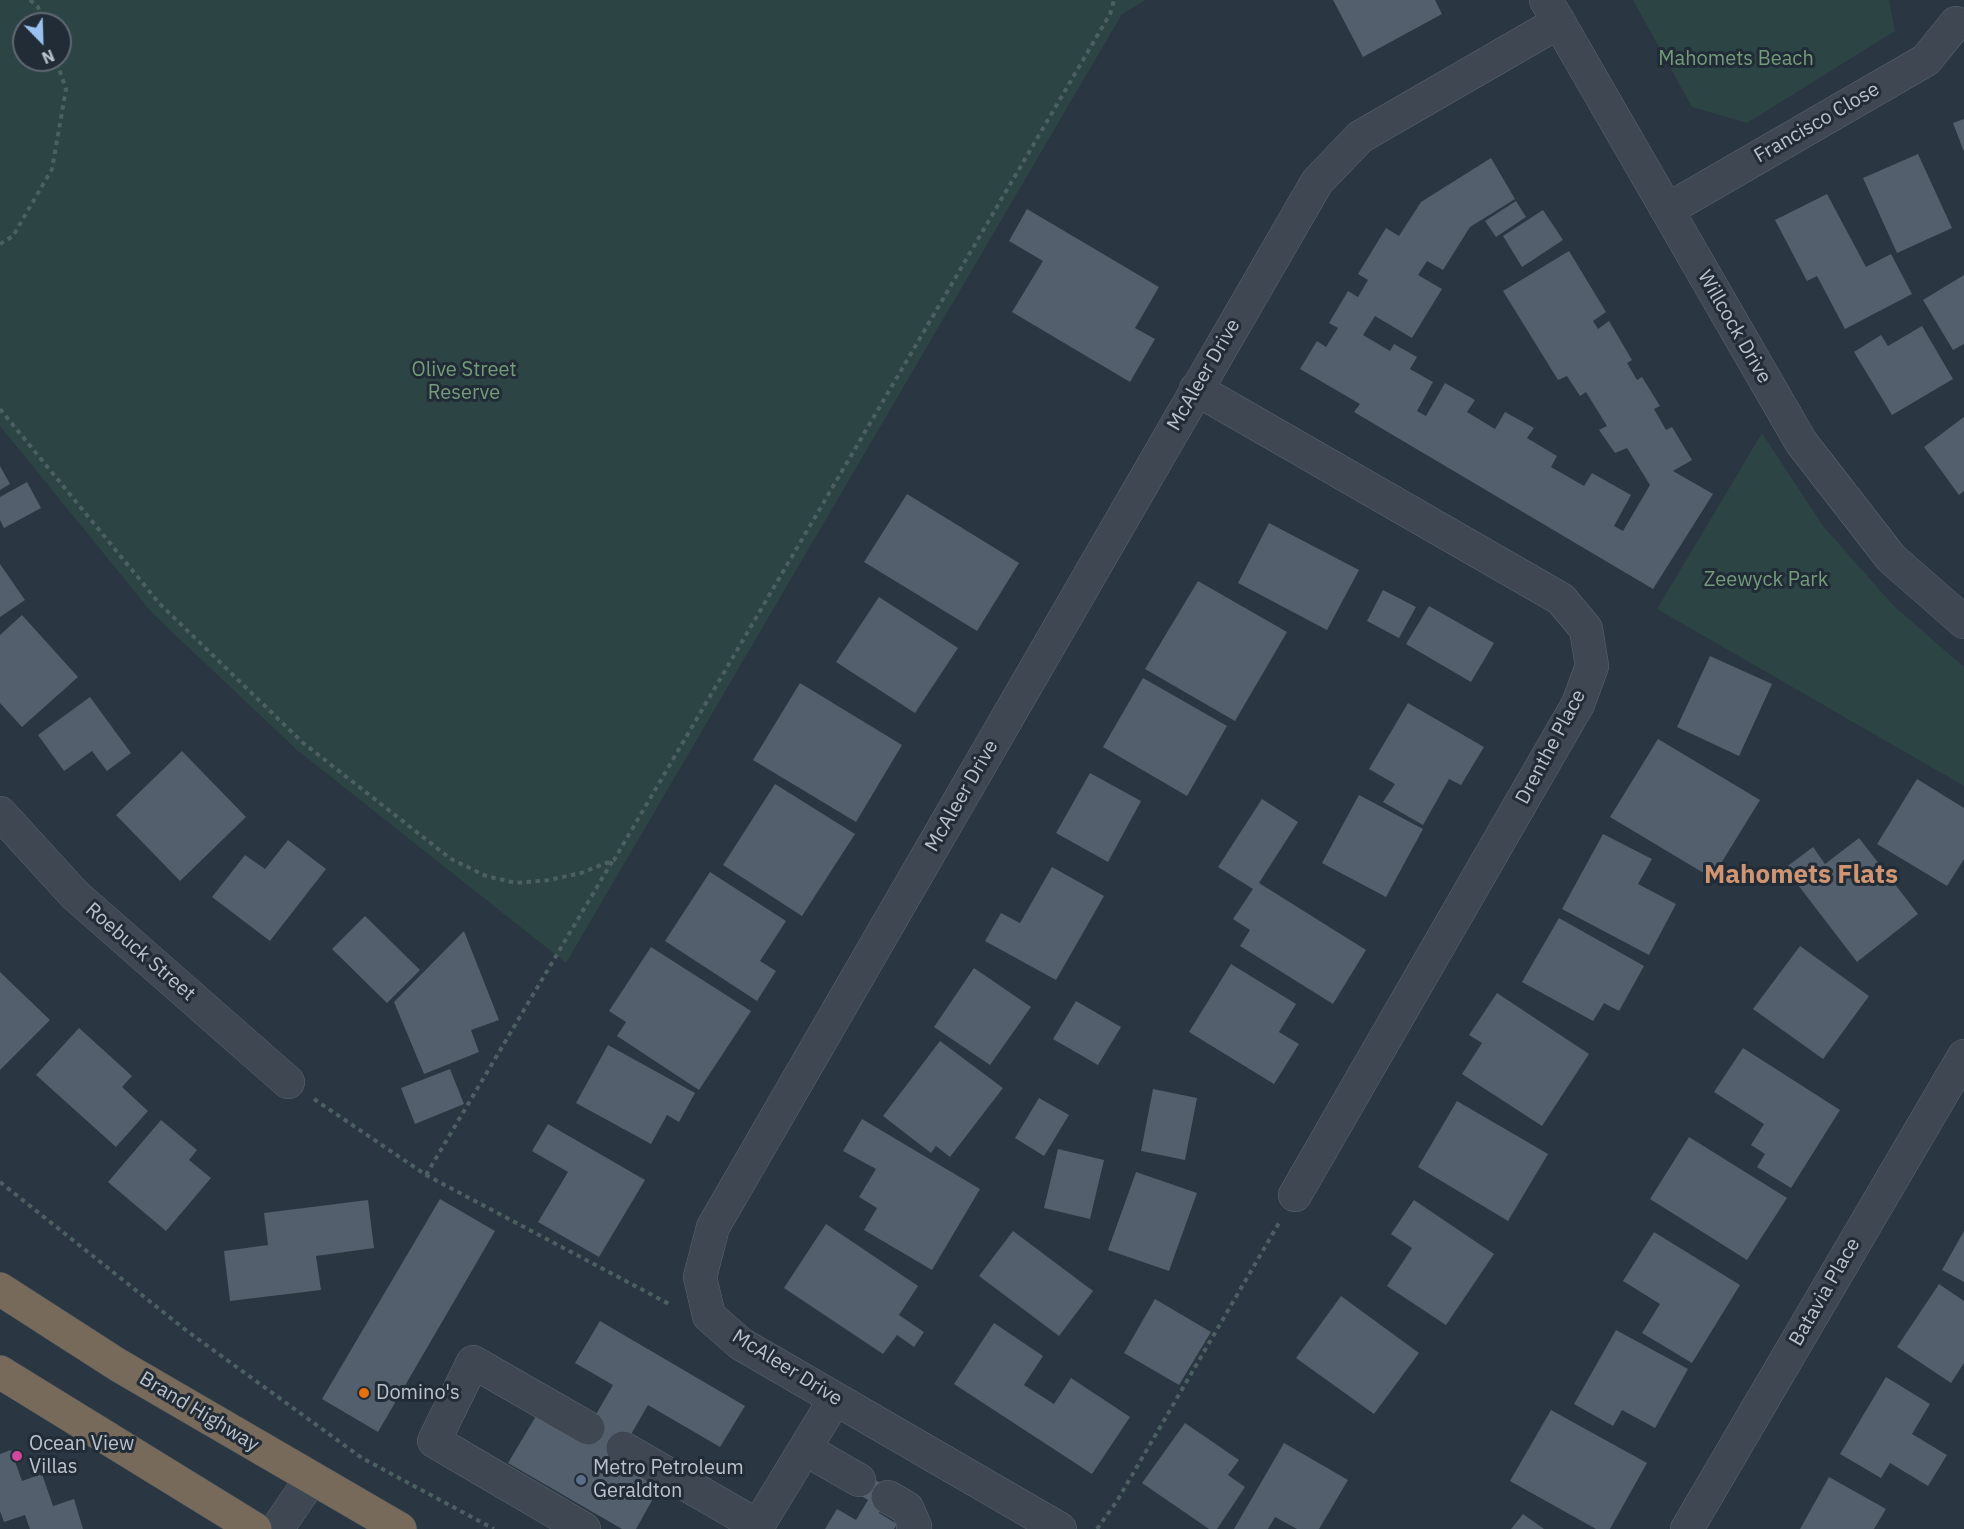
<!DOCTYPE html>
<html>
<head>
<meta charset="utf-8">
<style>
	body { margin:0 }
	#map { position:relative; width:1964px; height:1529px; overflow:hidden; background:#2a3642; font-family:"IBM Plex Sans",sans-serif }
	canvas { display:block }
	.north { position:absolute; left:12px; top:12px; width:60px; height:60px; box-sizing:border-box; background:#222c37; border:2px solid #5f6873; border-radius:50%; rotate:157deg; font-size:16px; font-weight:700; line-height:24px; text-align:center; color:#bbc2cc }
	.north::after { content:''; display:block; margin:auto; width:21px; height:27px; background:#9ac2f1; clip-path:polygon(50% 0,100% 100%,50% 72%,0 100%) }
</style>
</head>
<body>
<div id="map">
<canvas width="1964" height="1529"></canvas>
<div class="north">N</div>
</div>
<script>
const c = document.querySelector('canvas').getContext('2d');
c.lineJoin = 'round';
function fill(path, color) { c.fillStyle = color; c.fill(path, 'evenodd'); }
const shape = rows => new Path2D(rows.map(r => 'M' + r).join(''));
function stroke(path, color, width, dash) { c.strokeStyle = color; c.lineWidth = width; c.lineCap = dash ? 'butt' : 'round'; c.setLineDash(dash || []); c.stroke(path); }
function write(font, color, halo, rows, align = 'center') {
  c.font = font + ' "IBM Plex Sans",sans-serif'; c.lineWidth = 6; c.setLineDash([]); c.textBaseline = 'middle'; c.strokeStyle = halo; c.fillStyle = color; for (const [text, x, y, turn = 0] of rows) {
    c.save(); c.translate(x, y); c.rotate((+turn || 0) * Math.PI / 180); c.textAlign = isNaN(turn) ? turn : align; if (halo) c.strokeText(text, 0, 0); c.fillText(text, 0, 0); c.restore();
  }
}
const green = shape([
	[0,0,1146,0,1122,14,566,963,297,750,152,613,0,426],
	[24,24,60,24,60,60,24,60],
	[1633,0,1889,0,1895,31,1747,123,1692,107],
	[1762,433,1823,526,1894,606,1964,667,1964,786,1657,609]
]);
const building = shape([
	[1333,0,1435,0,1442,14,1363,57],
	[1964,119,1964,152,1953,123],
	[1918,154,1952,228,1897,253,1863,178],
	[1491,158,1515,199,1470,227,1443,270,1427,261,1418,275,1442,289,1412,338,1375,316,1363,335,1390,351,1394,344,1417,357,1410,369,1433,382,1417,411,1426,416,1445,383,1475,400,1467,412,1495,429,1505,412,1534,428,1527,438,1557,456,1551,467,1584,486,1592,473,1631,495,1614,526,1623,531,1650,485,1627,448,1615,453,1599,430,1607,426,1586,392,1580,396,1567,376,1558,380,1503,291,1569,251,1606,312,1593,321,1598,329,1609,321,1632,360,1627,363,1637,380,1642,377,1660,406,1654,409,1666,430,1672,427,1692,460,1673,471,1713,494,1653,589,1354,412,1360,404,1300,369,1317,341,1326,347,1338,328,1329,323,1348,291,1358,297,1368,280,1358,274,1386,228,1399,236,1421,202],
	[1827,194,1866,267,1891,254,1912,294,1845,329,1817,276,1807,281,1775,220],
	[1516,201,1526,217,1496,237,1485,221],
	[1027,209,1159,287,1135,328,1155,339,1130,382,1012,312,1043,261,1009,241],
	[1543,210,1563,240,1522,267,1503,236],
	[1964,275,1964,344,1953,350,1923,300],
	[1922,326,1953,379,1892,415,1854,352,1881,335,1888,346],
	[1964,417,1964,491,1959,495,1924,447],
	[0,466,10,484,0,490],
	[27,482,41,508,4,528,0,520,0,497],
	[907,494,1019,563,977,631,864,562],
	[1269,523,1359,570,1327,630,1238,583],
	[0,564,25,600,0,617],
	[1198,581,1287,632,1235,721,1145,669],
	[1383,590,1416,607,1399,638,1367,621],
	[879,597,958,648,915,713,836,662],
	[1429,606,1494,643,1471,682,1406,644],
	[22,615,78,677,22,727,0,703,0,635],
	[1710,656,1772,684,1739,756,1677,727],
	[1143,678,1227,726,1187,796,1103,747],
	[800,683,902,745,856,822,753,760],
	[90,697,131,753,107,771,92,751,64,771,38,735],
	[1408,703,1484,747,1461,785,1449,779,1423,825,1383,802,1395,784,1369,769],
	[1658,739,1760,800,1712,878,1610,817],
	[182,751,246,817,180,881,116,815],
	[1090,773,1141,801,1108,862,1056,833],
	[1917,779,1964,808,1964,859,1947,886,1877,844],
	[775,784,855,834,802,916,723,865],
	[1359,795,1423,829,1386,897,1322,863],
	[1262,799,1298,822,1259,883,1366,950,1333,1004,1240,946,1250,930,1233,919,1253,889,1218,867],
	[1603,834,1652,859,1638,884,1676,904,1649,955,1562,909],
	[1859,838,1918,914,1857,962,1785,868,1813,847,1825,864],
	[288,840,326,869,270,941,212,897,245,855,265,869],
	[1052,867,1104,896,1056,980,985,941,1001,913,1020,923],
	[710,872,786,921,760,961,776,971,757,1001,665,941],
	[365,916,420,970,387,1003,332,949],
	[1559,918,1644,966,1619,1011,1604,1003,1593,1021,1522,982],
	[464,931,499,1020,471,1030,479,1052,424,1074,394,1002],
	[1800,946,1869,996,1823,1059,1753,1009],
	[651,947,751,1011,699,1090,617,1036,626,1022,609,1011],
	[1231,964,1296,1004,1279,1032,1299,1044,1274,1084,1189,1032],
	[974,968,1031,1007,990,1065,934,1027],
	[0,972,50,1020,0,1070],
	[1497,993,1589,1054,1542,1126,1462,1074,1482,1043,1469,1035],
	[1076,1001,1121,1027,1098,1065,1053,1039],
	[79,1028,132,1076,122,1087,148,1111,116,1147,36,1075],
	[940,1041,1003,1088,950,1157,936,1146,931,1153,883,1116],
	[608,1045,695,1093,679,1122,667,1115,651,1144,576,1103],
	[1743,1048,1840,1110,1791,1188,1757,1167,1765,1154,1751,1145,1764,1124,1714,1092],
	[450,1069,464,1104,415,1124,401,1088],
	[1153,1089,1197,1098,1185,1160,1141,1151],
	[1039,1098,1069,1115,1044,1156,1015,1138],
	[1457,1101,1548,1154,1508,1221,1418,1167],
	[862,1119,980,1189,932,1270,864,1230,877,1208,859,1197,876,1169,843,1151],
	[161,1120,197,1150,189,1160,211,1178,166,1231,108,1182],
	[548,1124,645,1180,599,1257,538,1222,568,1172,532,1151],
	[1689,1137,1787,1198,1747,1260,1650,1199],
	[1058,1149,1104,1160,1090,1219,1044,1208],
	[1136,1172,1197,1193,1169,1271,1108,1250],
	[440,1199,495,1231,378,1432,322,1399],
	[368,1200,374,1248,316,1256,321,1290,230,1301,224,1251,268,1245,264,1213],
	[1414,1200,1494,1254,1446,1325,1387,1286,1412,1248,1391,1234],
	[826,1224,918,1286,899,1315,924,1332,914,1347,897,1335,883,1354,784,1288],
	[1013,1231,1093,1291,1059,1336,979,1276],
	[1964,1231,1964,1282,1942,1270],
	[1654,1232,1740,1285,1692,1363,1642,1333,1660,1304,1623,1281],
	[1939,1284,1964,1301,1964,1363,1951,1383,1897,1347],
	[1341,1296,1419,1353,1374,1414,1296,1358],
	[1155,1299,1211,1332,1179,1385,1124,1353],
	[600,1321,745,1406,720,1447,648,1405,615,1462,659,1488,636,1529,622,1529,508,1463,536,1416,580,1442,613,1385,575,1363],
	[994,1323,1043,1356,1024,1385,1054,1404,1071,1378,1130,1417,1092,1474,954,1384],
	[1616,1330,1688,1369,1655,1428,1622,1410,1613,1426,1574,1404],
	[1886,1377,1930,1404,1912,1434,1947,1455,1928,1486,1890,1463,1881,1478,1840,1454],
	[1551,1410,1647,1463,1610,1529,1596,1529,1510,1481],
	[1185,1423,1239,1460,1228,1475,1245,1487,1217,1529,1209,1529,1142,1483],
	[1284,1443,1348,1480,1319,1529,1297,1529,1275,1517,1268,1529,1234,1529],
	[11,1450,22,1481,42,1474,53,1506,74,1499,83,1529,30,1529,25,1515,4,1522,0,1511,0,1454],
	[864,1473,892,1490,879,1513,897,1524,894,1529,825,1529,837,1509,856,1520,868,1500,853,1491],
	[1829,1477,1886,1509,1874,1529,1800,1529],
	[1523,1514,1544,1529,1511,1529]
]);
const path = shape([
	[30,0,38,7,44,24],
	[0,244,13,236,52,169,66,89,56,60],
	[0,409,159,603,302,742,451,859,486,876,516,883,549,880,581,873,614,860,1110,14,1114,0],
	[314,1099,426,1175,671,1305],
	[426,1175,613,860],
	[0,1182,187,1331,362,1458,494,1529],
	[1097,1529,1117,1501,1279,1223]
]);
const minor = shape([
	[1546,0,1801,442,1891,558,1964,622],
	[1667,210,1926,60,1956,23],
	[1196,389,1561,599,1586,629,1592,666,1578,704,1295,1195],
	[0,813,75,895,288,1082],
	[623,1448,758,1526],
	[805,1449,859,1480],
	[888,1497,907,1508,915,1526,913,1529],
	[277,1529,311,1479],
	[584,1529,434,1441,473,1362,588,1428],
	[756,1529,835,1399],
	[1060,1529,741,1344,709,1316,700,1277,713,1227,1317,182,1360,137,1559,22],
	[1687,1529,1964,1056]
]);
const highway = shape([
	[0,1289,118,1365,400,1529],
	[0,1372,255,1529]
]);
const markers = [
	[364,1393,6,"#e8710a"],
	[17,1456,6,"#d1479c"],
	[581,1480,6,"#5c6f8a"]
];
const parkNames = [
	["Mahomets Beach",1736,59],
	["Olive Street",464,370],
	["Reserve",464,393],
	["Zeewyck Park",1766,580]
];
const streetNames = [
	["Francisco Close",1817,123,-30],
	["Willcock Drive",1734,327,60],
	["McAleer Drive",1204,375,-60],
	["Drenthe Place",1551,747,-62],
	["McAleer Drive",962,796,-60],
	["Roebuck Street",140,952,41],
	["Batavia Place",1825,1292,-60],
	["McAleer Drive",787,1368,32],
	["Brand Highway",199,1412,31]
];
const poiNames = [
	["Domino's",376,1393],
	["Ocean View",29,1444],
	["Villas",29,1467],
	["Metro Petroleum",593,1468],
	["Geraldton",593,1491]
];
const districtNames = [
	["Mahomets Flats",1801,875]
];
fill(green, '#2d4444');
fill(building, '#535f6c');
stroke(minor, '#5c656f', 34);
stroke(highway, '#48525c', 34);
stroke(path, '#4c6062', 4, [4.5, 4.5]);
stroke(minor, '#3e4752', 33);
stroke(highway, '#776a5b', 33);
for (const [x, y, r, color] of markers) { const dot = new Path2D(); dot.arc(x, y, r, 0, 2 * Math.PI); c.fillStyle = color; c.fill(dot); stroke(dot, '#222c37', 2); }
write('20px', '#749b7a', '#222c37', parkNames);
write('20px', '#bbc2cc', '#222c37', streetNames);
write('20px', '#bbc2cc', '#222c37', poiNames, 'left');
write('bold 26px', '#cf9472', '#222c37', districtNames);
</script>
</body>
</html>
